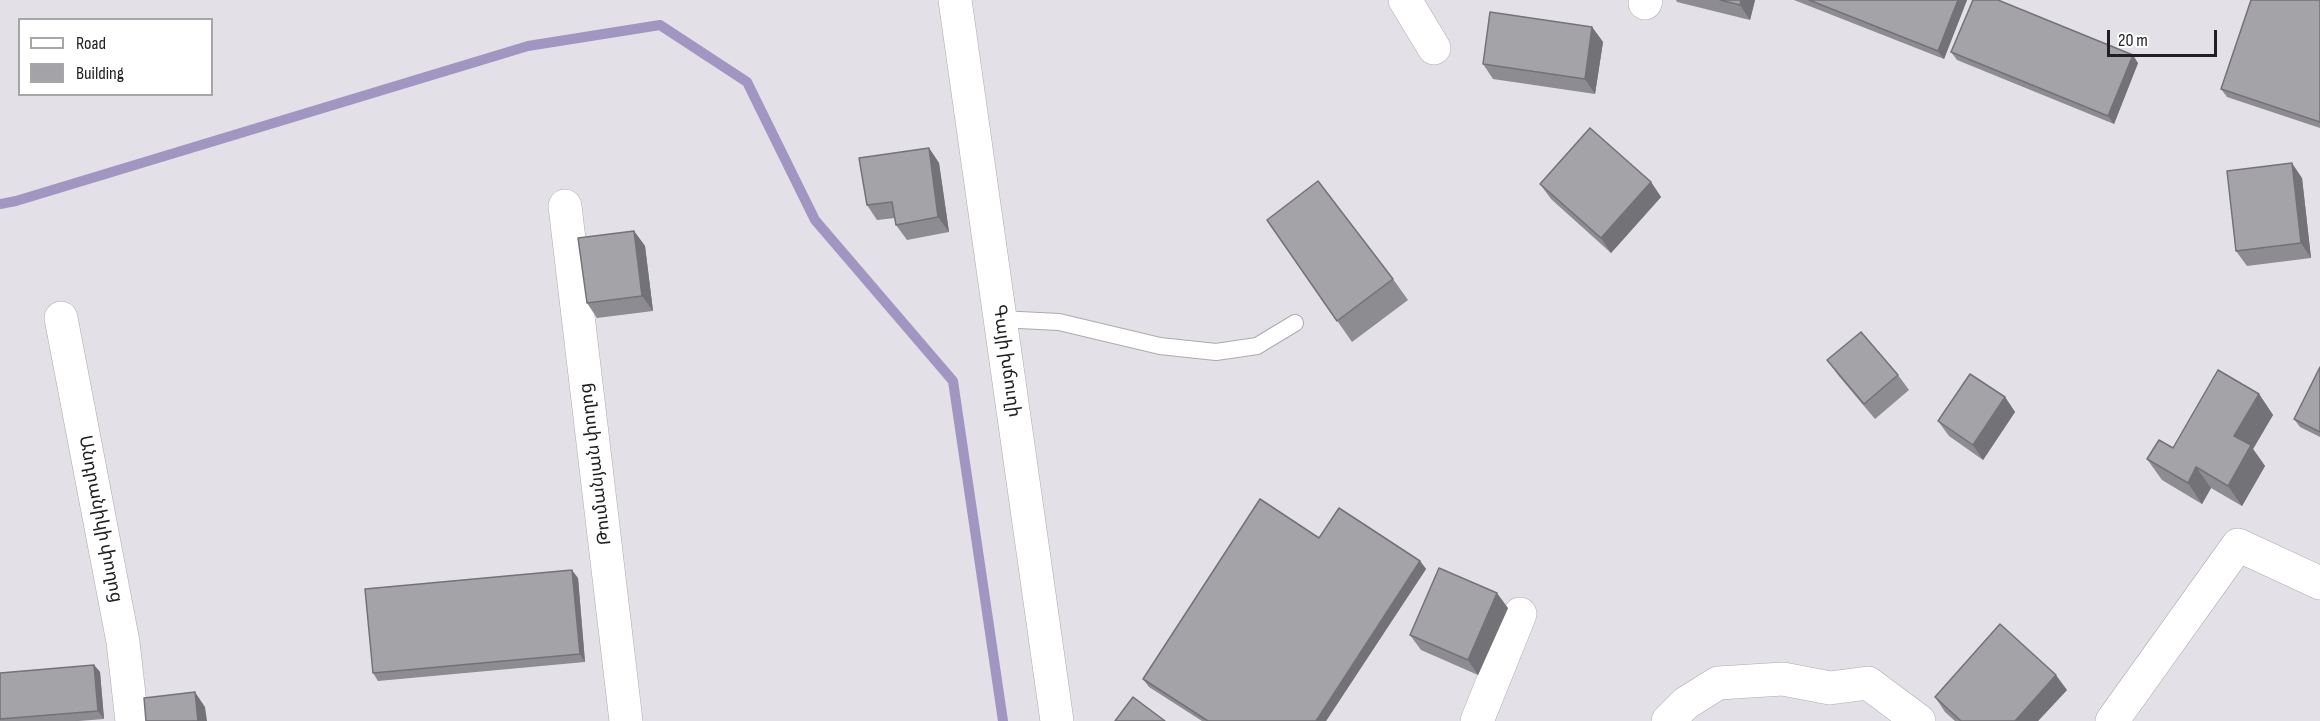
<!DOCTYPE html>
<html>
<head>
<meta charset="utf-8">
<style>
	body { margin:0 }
	#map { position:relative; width:2320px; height:721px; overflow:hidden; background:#e3e1e7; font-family:"Sofia Sans Condensed",sans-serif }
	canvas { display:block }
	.legend { position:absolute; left:18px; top:18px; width:195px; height:78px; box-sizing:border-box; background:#fff; border:2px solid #a6a6a7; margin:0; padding:8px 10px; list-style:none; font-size:18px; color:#202022 }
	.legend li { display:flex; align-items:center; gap:12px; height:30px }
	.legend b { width:30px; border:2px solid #a6a6a7 }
	.scale { position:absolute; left:2107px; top:30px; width:110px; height:27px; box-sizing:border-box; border:3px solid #202022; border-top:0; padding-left:8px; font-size:18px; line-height:21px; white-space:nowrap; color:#202022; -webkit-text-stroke:4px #fff; paint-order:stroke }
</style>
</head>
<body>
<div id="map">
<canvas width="2320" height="721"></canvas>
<ul class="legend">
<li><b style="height:8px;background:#fff"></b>Road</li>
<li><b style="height:16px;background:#a4a3a8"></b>Building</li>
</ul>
<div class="scale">20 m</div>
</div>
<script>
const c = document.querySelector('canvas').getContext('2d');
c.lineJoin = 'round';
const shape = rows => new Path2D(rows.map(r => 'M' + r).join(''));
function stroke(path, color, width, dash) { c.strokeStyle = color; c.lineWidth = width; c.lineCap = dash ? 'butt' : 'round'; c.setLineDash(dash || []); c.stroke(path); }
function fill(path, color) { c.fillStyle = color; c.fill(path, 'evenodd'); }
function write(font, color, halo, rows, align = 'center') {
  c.font = font + ' "Sofia Sans Condensed","Noto Sans Armenian",sans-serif'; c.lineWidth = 5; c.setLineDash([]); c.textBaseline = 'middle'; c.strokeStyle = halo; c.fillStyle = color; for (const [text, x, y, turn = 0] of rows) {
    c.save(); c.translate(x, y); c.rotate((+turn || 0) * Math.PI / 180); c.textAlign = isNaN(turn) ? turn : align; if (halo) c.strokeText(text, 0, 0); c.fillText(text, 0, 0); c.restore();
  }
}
const stream = shape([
	[0,204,16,201,528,46,660,25,747,82,815,220,953,381,1003,721]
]);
const lane = shape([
	[1000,319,1059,322,1160,346,1216,352,1257,346,1295,323]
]);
const street = shape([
	[1405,0,1434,48],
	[1645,3,1646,0],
	[565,206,626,721],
	[61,318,123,642,132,721],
	[1477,721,1520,614],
	[1668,721,1686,703,1718,683,1783,679,1830,688,1868,683,1919,721],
	[2112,721,2238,545,2320,583]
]);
const secondary = shape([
	[955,0,1057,721]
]);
const wall = shape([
	[1676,0,1755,0,1750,20,1677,2],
	[1794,0,1967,0,1944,59],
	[2320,0,2320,128,2227,97,2221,89],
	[1592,27,1603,42,1595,94,1493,79,1483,64],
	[1951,52,2138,63,2114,124,1957,60],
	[929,148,939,163,949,232,907,240,896,225,895,218,877,220,867,205],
	[2302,178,2311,258,2247,266,2236,251],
	[1651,182,1661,197,1611,253,1551,199,1540,184],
	[1267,220,1393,279,1408,300,1352,342],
	[634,231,645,246,653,311,597,318,587,303],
	[1827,360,1898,375,1909,390,1875,419,1838,375],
	[2320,367,2320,437,2300,427,2294,419],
	[2259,394,2273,415,2253,449,2265,466,2242,506,2211,488,2202,504,2162,480,2147,459,2173,448],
	[2005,397,2015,412,1983,460,1949,436,1938,421],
	[1319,538,1420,561,1426,569,1326,721,1202,721,1149,687,1143,679],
	[578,578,585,662,378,681,373,673],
	[1508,608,1478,675,1421,650,1410,635],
	[94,665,100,672,104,719,79,721,0,721,0,673],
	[2067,690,2038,721,1955,721,1945,712,1935,697]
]);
const shadedWall = shape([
	[1741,0,1755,0,1750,20,1740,5],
	[1958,0,1967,0,1944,59,1938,51],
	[1592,27,1603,42,1595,94,1585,79],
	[2133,55,2138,63,2114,124,2108,116],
	[929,148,939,163,949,232,938,217],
	[2292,163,2302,178,2311,258,2301,243],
	[1651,182,1661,197,1611,253,1601,238],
	[634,231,645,246,653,311,642,296],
	[2259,394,2273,415,2253,449,2265,466,2242,506,2228,486,2234,436],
	[2005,397,2015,412,1983,460,1973,445],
	[2196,467,2211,488,2202,504,2188,483],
	[1420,561,1426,569,1326,721,1316,721],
	[572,570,578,578,585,662,580,654],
	[1497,593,1508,608,1478,675,1468,660],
	[94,665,100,672,104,719,98,711],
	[2056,675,2067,690,2038,721,2015,721],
	[195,692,205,707,207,721,198,721]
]);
const building = shape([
	[1720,0,1741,0,1740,5,1720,0],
	[1809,0,1958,0,1938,51,1809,0],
	[1973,0,1998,0,2133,55,2108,116,1951,52,1973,0],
	[2251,0,2320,0,2320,122,2221,89,2251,0],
	[1490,12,1592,27,1585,79,1483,64,1490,12],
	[1590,128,1651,182,1601,238,1540,184,1590,128],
	[929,148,938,217,896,225,892,202,867,205,859,158,929,148],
	[2292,163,2301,243,2236,251,2227,171,2292,163],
	[1318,181,1393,279,1337,321,1267,220,1318,181],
	[634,231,642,296,587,303,578,238,634,231],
	[1861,332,1898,375,1864,404,1827,360,1861,332],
	[2320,367,2320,432,2294,419,2320,367],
	[2218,370,2259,394,2234,436,2251,445,2228,486,2196,467,2188,483,2147,459,2159,440,2173,448,2218,370],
	[1970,374,2005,397,1973,445,1938,421,1970,374],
	[1260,499,1319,538,1339,508,1420,561,1316,721,1208,721,1143,679,1260,499],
	[1439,568,1497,593,1468,660,1410,635,1439,568],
	[572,570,580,654,373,673,365,589,572,570],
	[2000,624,2056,675,2015,721,1961,721,1935,697,2000,624],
	[94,665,98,711,0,719,0,673,94,665],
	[195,692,198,721,146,721,144,698,195,692],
	[1133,697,1165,721,1115,721,1133,697]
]);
const streetNames = [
	["Գայի խճուղի",1006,361,82],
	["Թումանյան փողոց",596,464,-97],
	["Անդրանիկի փողոց",100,519,79]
];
stroke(stream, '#a196c1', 10);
stroke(lane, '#abaaaf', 18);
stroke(street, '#abaaaf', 34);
stroke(secondary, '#abaaaf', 34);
stroke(lane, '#fff', 16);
stroke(street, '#fff', 33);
stroke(secondary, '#fff', 33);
fill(wall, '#8d8c90');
fill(shadedWall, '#737276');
fill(building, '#a4a3a8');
stroke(building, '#737276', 1.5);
write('18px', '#202022', '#fff', streetNames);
</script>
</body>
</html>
